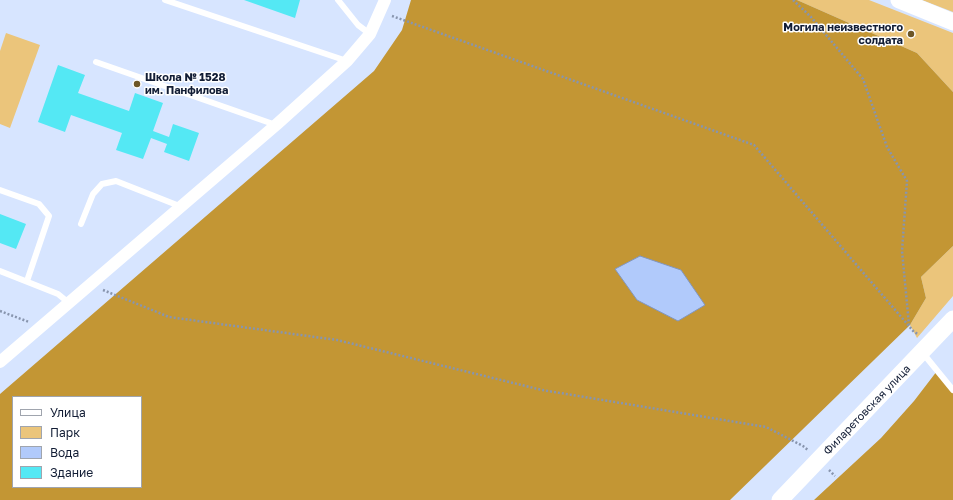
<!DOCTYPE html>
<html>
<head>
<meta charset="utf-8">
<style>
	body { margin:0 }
	#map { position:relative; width:953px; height:500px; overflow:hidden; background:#d7e5ff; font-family:"Golos Text",sans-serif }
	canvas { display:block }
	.legend { position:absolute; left:12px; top:396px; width:130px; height:92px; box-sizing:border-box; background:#fff; border:1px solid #a0a5ae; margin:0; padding:5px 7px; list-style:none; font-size:12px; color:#121d35 }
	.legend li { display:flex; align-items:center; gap:8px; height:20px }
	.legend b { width:20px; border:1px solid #a0a5ae }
</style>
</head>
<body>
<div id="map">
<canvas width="953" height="500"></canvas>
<ul class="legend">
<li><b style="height:5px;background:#fff"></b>Улица</li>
<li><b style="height:11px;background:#ebc57b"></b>Парк</li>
<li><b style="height:11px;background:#b1cafb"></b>Вода</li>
<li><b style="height:11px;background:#54e8f4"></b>Здание</li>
</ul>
</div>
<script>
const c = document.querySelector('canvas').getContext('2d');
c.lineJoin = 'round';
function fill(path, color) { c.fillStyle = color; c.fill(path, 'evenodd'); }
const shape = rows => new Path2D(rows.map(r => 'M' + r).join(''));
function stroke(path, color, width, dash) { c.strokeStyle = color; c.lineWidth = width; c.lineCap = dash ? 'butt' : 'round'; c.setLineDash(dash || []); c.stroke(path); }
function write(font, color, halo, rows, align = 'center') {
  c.font = font + ' "Golos Text",sans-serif'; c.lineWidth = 3; c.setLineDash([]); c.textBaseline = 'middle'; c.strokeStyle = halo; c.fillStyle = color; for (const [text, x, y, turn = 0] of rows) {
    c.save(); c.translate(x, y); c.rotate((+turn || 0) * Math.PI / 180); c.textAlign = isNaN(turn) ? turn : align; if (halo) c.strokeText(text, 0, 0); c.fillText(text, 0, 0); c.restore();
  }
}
const green = shape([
	[797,0,869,0,953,33,953,92,917,53],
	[922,0,953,0,953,12],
	[6,33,40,45,10,128,0,124,0,51],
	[953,246,953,296,917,338,910,325,926,298,921,277]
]);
const forest = shape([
	[411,0,797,0,917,53,953,92,953,246,921,277,926,298,910,325,730,500,0,500,0,394,374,71,402,30],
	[13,397,141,397,141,487,13,487],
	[937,371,953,390,953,500,814,500,881,438,914,401]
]);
const water = shape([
	[640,256,681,270,705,305,678,321,637,300,615,269,640,256]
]);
const building = shape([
	[244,0,300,0,295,18],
	[58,65,85,75,78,93,129,111,135,93,163,103,153,131,169,137,173,124,199,133,189,161,164,152,167,144,151,138,143,159,116,150,122,133,71,115,65,132,38,122],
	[0,214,26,224,16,249,0,243]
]);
const path = shape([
	[793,0,811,17,863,79,887,147,907,181,902,251,909,325],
	[392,16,754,145,914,332,918,334],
	[103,290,169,317,337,340,542,390,766,427,803,446,808,450],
	[0,311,29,322],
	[829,470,835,476]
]);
const lane = shape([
	[165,0,347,61],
	[338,0,358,25,370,34],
	[96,62,276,125],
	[0,190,39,204,49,216,27,281],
	[81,224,93,194,102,184,116,181,182,207],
	[0,271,58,294,69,303],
	[922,352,953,390]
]);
const street = shape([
	[0,362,276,125,347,61,370,34,385,0]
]);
const secondary = shape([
	[899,0,953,22],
	[780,500,953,319]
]);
const markers = [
	[911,34,4,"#6d5626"],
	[137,84,4,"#6d5626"]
];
const poiNames = [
	["Могила неизвестного",903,28],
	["солдата",903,41],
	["Школа № 1528",145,78,"left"],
	["им. Панфилова",145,91,"left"]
];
const streetNames = [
	["Филаретовская улица",867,410,-46]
];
fill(green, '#ebc57b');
fill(forest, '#c39634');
fill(water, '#b1cafb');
stroke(water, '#8196c0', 1);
fill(building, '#54e8f4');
stroke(path, '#8895ae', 2.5, [2, 2]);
stroke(lane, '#fff', 6);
stroke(street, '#fff', 12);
stroke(secondary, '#fff', 17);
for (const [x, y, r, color] of markers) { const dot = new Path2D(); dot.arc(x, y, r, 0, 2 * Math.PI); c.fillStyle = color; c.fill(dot); stroke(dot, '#fff', 1.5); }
write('bold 11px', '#121d35', '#fff', poiNames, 'right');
write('11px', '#121d35', '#fff', streetNames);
</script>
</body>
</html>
